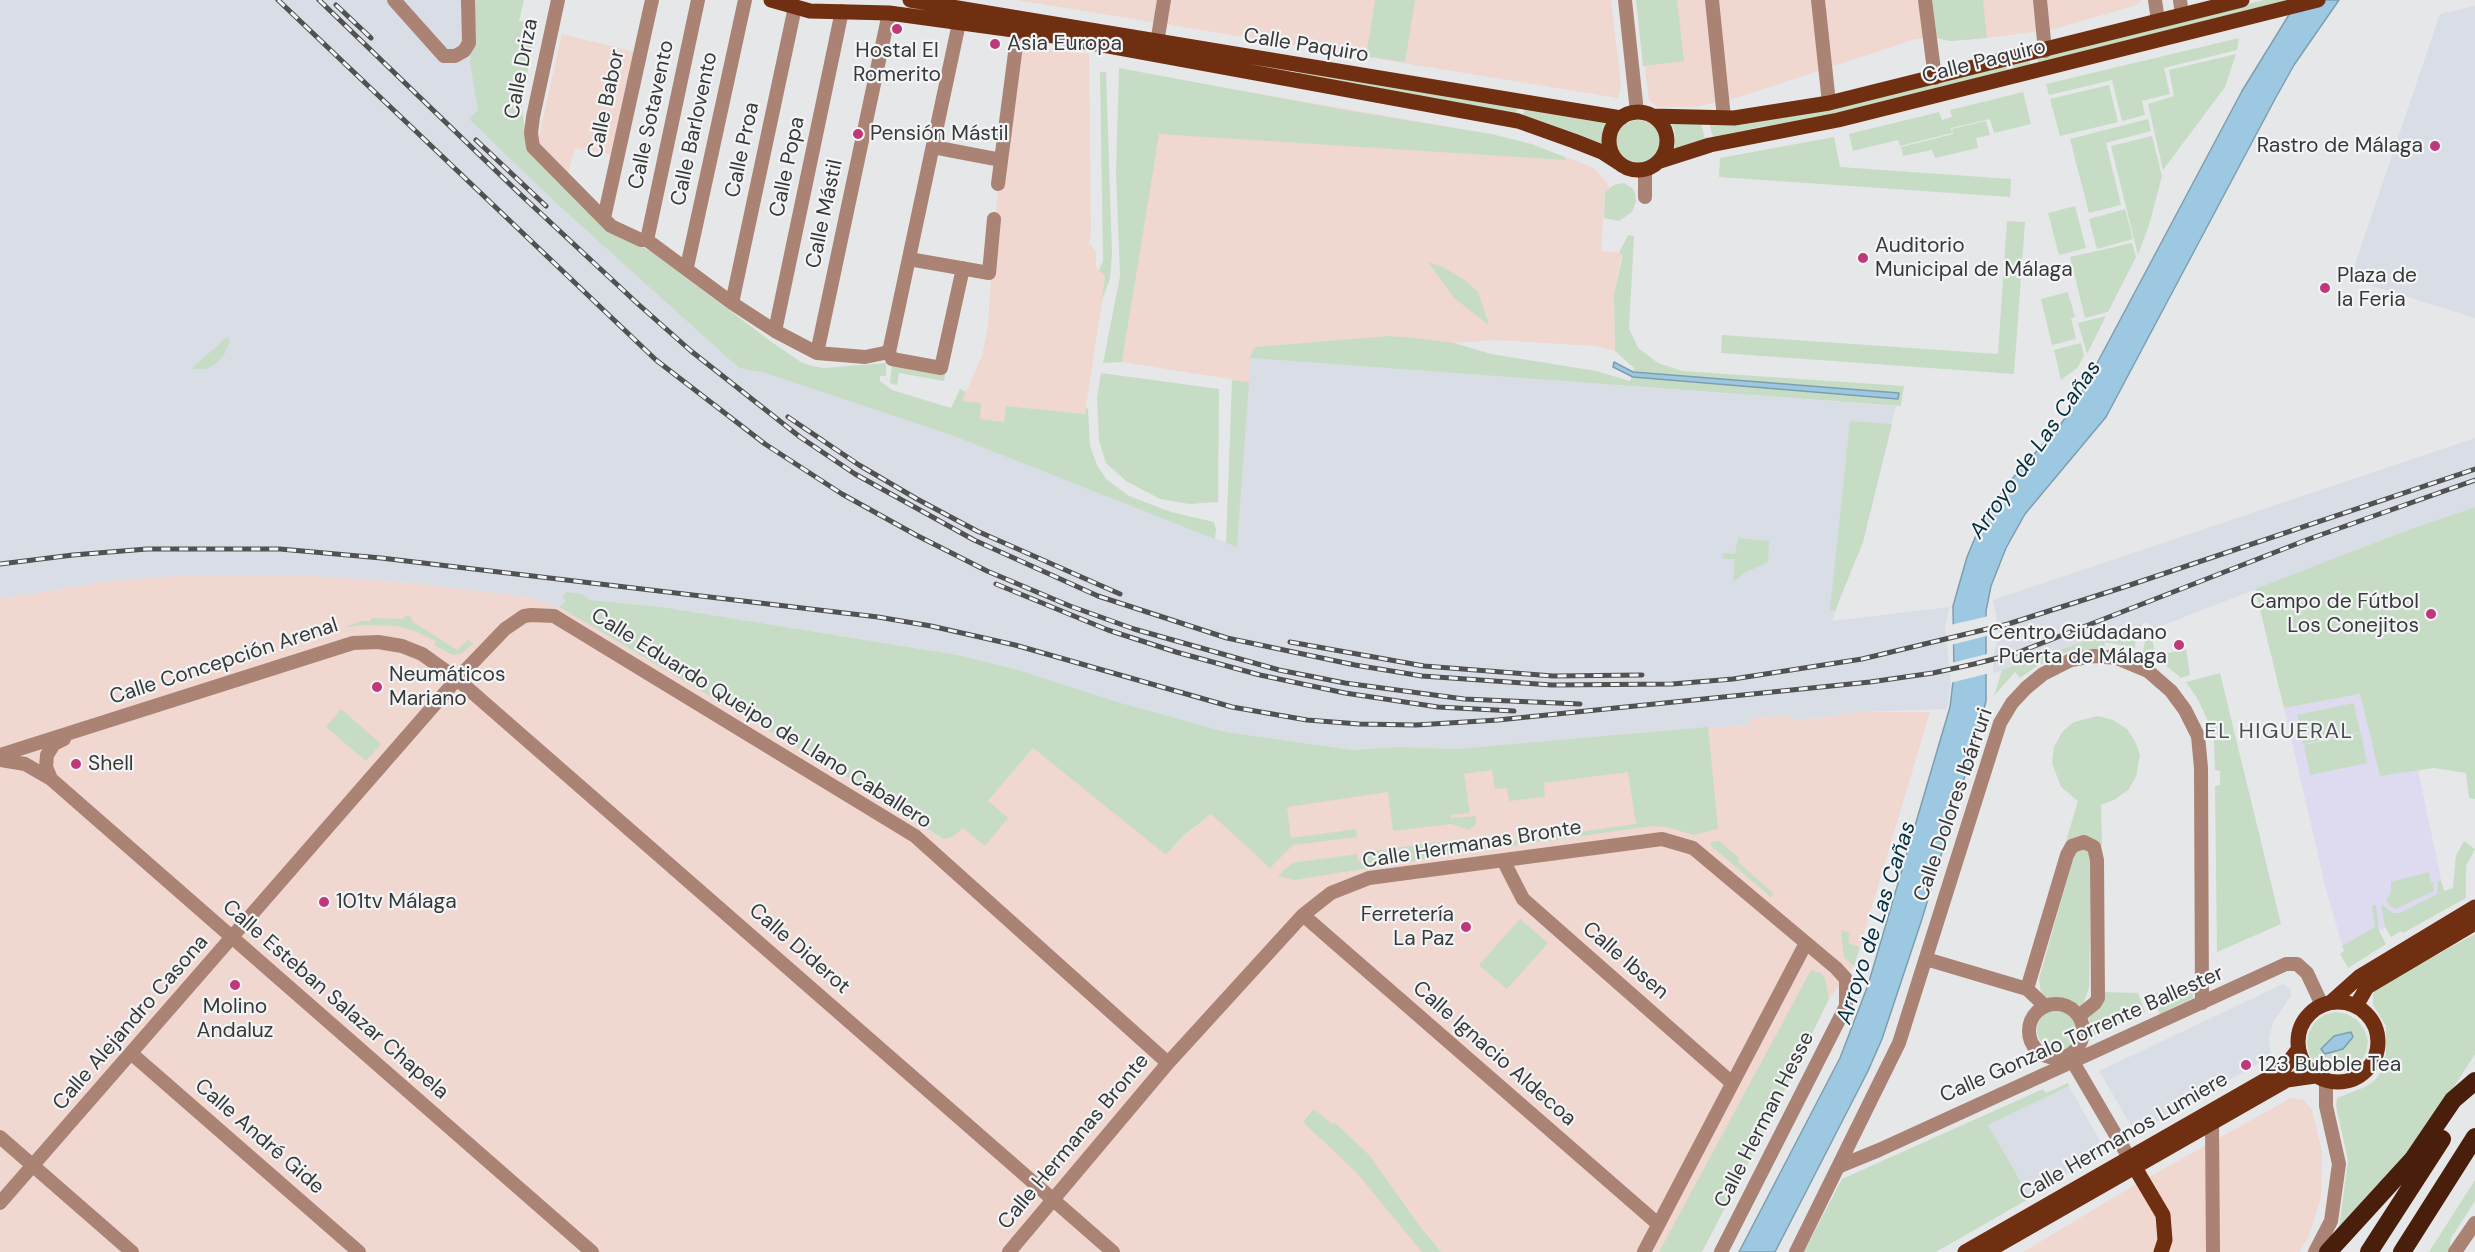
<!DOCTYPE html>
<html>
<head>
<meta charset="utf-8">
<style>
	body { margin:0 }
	canvas { display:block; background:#e6e7e9 }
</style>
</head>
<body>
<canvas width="2475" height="1252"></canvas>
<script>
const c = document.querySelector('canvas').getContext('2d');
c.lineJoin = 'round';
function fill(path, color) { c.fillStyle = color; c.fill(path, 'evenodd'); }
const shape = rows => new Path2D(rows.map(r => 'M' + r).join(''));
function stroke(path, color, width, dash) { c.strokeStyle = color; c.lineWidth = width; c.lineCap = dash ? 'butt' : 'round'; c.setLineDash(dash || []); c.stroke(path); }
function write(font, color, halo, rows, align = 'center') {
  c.font = font + ' "DM Sans",sans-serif'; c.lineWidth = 4.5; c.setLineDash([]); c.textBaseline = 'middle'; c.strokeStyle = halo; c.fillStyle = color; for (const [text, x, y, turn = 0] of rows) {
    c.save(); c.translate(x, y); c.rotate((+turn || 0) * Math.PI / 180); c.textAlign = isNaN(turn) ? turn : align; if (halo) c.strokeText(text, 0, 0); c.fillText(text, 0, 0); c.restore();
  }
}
const built = shape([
	[0,0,513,0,522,111,524,124,529,132,739,368,765,373,951,435,1237,547,1250,358,1896,406,1863,542,1852,564,1832,621,1950,607,1945,627,1951,683,1947,709,1864,712,1800,720,1784,715,1749,719,1749,725,1457,749,1397,747,1352,750,1226,732,1121,703,1018,670,958,655,662,607,590,600,582,594,566,600,559,607,527,597,412,583,298,575,187,575,110,581,0,599],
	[2475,6,2475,318,2350,279,2440,14],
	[2475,438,2475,507,2408,530,2151,630,2148,622,2017,667,1993,673,1994,652,1999,633,1993,600],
	[2283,984,2290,988,2291,996,2273,1022,2269,1039,2271,1056,2136,1134,2099,1071],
	[2069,1086,2106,1152,2028,1195,1988,1125]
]);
const industrial = shape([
	[1017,0,1611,0,1621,84,1618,98],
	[1636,0,2142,0,2137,5,2054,29,1987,38,1950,41,1937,38,1916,39,1736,98,1695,107,1657,107,1649,100],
	[562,34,635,52,613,155,575,148,568,174,538,145,538,141],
	[1019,45,1089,54,1091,232,1089,243,1096,251,1096,267,1105,277,1105,281,1085,414,1006,406,1004,422,980,419,962,401,982,356,988,326,995,216],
	[1167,78,1491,134,1531,144,1594,168,1610,187,1605,192,1601,251,1622,253,1614,294,1615,351,1595,346,1494,340,1454,343,1388,336,1254,347,1250,358,1249,382,1122,362],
	[187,575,298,575,412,583,527,597,559,607,857,783,942,839,952,837,962,828,988,801,1033,748,1166,855,1182,838,1211,814,1396,747,1457,749,1749,725,1749,719,1784,715,1800,720,1864,712,1930,712,1854,966,1829,999,1761,1138,1702,1252,0,1252,0,599,110,581],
	[2291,1098,2304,1100,2312,1110,2322,1152,2321,1197,2309,1236,2299,1252,2023,1252,2133,1186]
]);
const education = shape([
	[2361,694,2380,776,2418,770,2444,894,2344,951,2326,890,2284,708]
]);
const green = shape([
	[477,0,524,0,519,21,526,22,521,44,533,47,521,101,524,124,608,227,653,253,773,343,801,362,812,366,824,368,886,363,886,376,880,376,880,381,892,390,951,408,960,389,966,392,962,401,981,403,980,419,1004,422,1006,406,1085,414,1086,408,1088,409,1090,446,1097,465,1106,479,1129,496,1171,512,1214,522,1216,529,1215,539,951,435,765,373,739,368,553,200,469,119,478,110,470,62,472,49,472,7],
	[1375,0,1415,0,1405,62,1366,56],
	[1636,0,1677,0,1684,61,1643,66],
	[1932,0,1983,0,1987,38,1950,41,1937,38],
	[2264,0,2288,0,2039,64,2037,57],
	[2239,38,2237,50,2164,68,2170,94,2142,101,2145,115,2122,121,2112,80,2049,95,2046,84],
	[2236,54,2225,87,2163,170,2148,104,2174,96,2169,70],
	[2029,59,2031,66,1839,114,1760,127,1713,137,1709,122],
	[1119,68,1350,111,1491,134,1531,144,1565,157,1565,160,1159,134,1122,362,1103,363,1120,276,1116,171],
	[1298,71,1517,108,1516,116,1297,78],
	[1100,72,1106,72,1112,255,1110,279,1102,300,1105,277,1099,270,1103,261],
	[2109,85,2118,122,2060,136,2050,99],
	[2023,92,2031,124,1994,133,1990,119,1951,128,1952,133,1900,146,1898,140,1853,151,1849,134,1939,112,1942,120,1952,117,1950,110],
	[1525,109,1609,120,1603,130,1602,147,1522,118],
	[2148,119,2151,131,2106,143,2121,205,2089,213,2070,139],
	'1616 142a22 22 0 1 1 44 0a22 22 0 1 1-44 0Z',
	[1986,121,1990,135,1976,138,1978,148,1935,158,1932,150,1903,156,1901,147,1953,134,1952,129],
	[1671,123,1701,123,1705,139,1674,151,1675,133],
	[2152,136,2162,176,2149,225,2138,255,2111,146],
	[1834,137,1840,167,2011,179,2010,197,1719,177,1720,158],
	[1624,183,1632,188,1635,193,1636,202,1632,212,1619,221,1604,218,1605,192,1614,185],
	[2075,206,2086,248,2059,255,2048,213],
	[2125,209,2133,239,2097,249,2089,219],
	[2007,221,2025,222,2014,374,1721,353,1722,335,1998,354],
	[1628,235,1634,236,1629,328,1638,348,1658,363,1682,371,1904,386,1901,406,1250,358,1254,347,1388,336,1415,338,1454,343,1491,354,1596,371,1630,381,1634,368,1615,351,1614,294,1622,259,1622,254,1619,253],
	[2132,243,2136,257,2108,312,2085,318,2070,257],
	[1428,262,1443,267,1466,281,1478,292,1489,325,1454,298],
	[2068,292,2075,317,2071,318,2076,339,2052,345,2041,299],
	[2106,316,2087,354,2078,323],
	[227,337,230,341,225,353,217,363,206,369,191,369],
	[2081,343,2084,356,2077,368,2061,380,2054,350],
	[892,364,946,372,944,381,899,373,897,385,890,383],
	[1101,373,1219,389,1218,502,1189,504,1160,499,1126,481,1106,463,1099,441,1097,397],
	[1232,380,1249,382,1237,547,1226,543],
	[1850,421,1892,424,1863,542,1835,611,1830,610],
	[2475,507,2475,799,2469,798,2466,773,2434,768,2380,776,2360,694,2284,708,2255,589,2408,530],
	[1738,538,1769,541,1768,561,1767,563,1746,572,1733,582,1735,559,1723,559,1723,553,1735,554],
	[566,592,582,594,590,600,662,607,958,655,1018,670,1121,703,1226,732,1352,750,1396,747,1457,749,1708,727,1718,829,1693,835,1667,827,1651,826,1477,851,1478,846,1636,824,1628,772,1544,783,1545,797,1509,801,1507,788,1495,789,1492,770,1464,774,1470,813,1450,815,1451,818,1476,816,1476,824,1469,830,1451,824,1393,831,1388,792,1287,807,1291,838,1356,829,1357,837,1293,845,1270,868,1211,814,1182,837,1166,855,1033,748,988,801,1008,818,985,846,963,828,952,837,943,839,857,783,559,607,566,600,562,598],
	[406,616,410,616,413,622,457,650,468,640,473,644,461,654,453,655,434,645,436,641,412,630,397,626,361,625,343,628,361,621,371,621,371,618,403,619],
	[2142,624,2136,636,2135,648,2105,642,2104,650,2067,652,2037,666,2020,678,2015,672,1994,696,2002,670,2129,626,2134,627],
	[2152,639,2156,656,2186,649,2190,675,2181,678,2159,660,2143,652,2145,640],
	[2220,673,2281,924,2217,952,2215,786,2220,785,2220,771,2215,770,2214,742,2207,719,2197,698,2186,682],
	[2354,703,2360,732,2303,744,2297,715],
	[341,709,381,744,366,761,326,727],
	[2098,716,2113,720,2127,729,2135,741,2140,755,2136,777,2128,790,2114,800,2101,805,2102,846,2090,838,2079,836,2066,841,2078,801,2061,787,2052,763,2054,747,2062,732,2074,722],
	[2361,733,2367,763,2310,775,2304,745],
	[1454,840,1467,846,1467,852,1294,880,1278,876,1292,863,1357,854,1358,861,1368,859,1367,852],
	[1719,841,1739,858,1738,862,1774,894,1771,897,1710,845,1712,842],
	[2464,841,2475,849,2466,866,2466,898,2403,933,2401,931,2391,937,2385,927,2381,904,2393,913,2400,913,2437,894,2438,881,2441,881,2444,891,2453,888,2456,855],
	[2079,847,2091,853,2089,987,2083,1006,2080,1006,2062,998,2045,999,2041,994,2039,979,2075,851],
	[2429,872,2431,883,2433,882,2434,891,2396,909,2392,908,2386,901,2391,892,2391,882],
	[2372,905,2376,905,2379,931,2386,944,2348,968,2340,954,2344,951,2342,946,2375,927],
	[1520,919,1548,943,1507,989,1479,965],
	[1841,930,1850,933,1848,943,1860,947,1854,966,1844,957],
	[2475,934,2475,1054,2415,1148,2339,1228,2348,1160,2336,1106,2337,1098,2365,1087,2374,1081,2381,1072,2386,1053,2386,1026,2373,1005,2373,993,2379,986],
	[1811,970,1821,973,1825,979,1829,999,1761,1138,1702,1252,1659,1252],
	[2103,992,2138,993,2145,1012,2091,1037,2091,1028,2087,1014],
	[2150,993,2193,993,2193,998,2160,1014],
	'2037 1030a20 20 0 1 1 40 0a20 20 0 1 1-40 0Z',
	[2335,1012,2347,1014,2357,1020,2364,1029,2368,1041,2366,1053,2359,1064,2349,1071,2336,1073,2324,1070,2315,1063,2309,1054,2307,1043,2309,1032,2315,1022,2324,1015],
	[2068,1083,2069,1086,1988,1125,2030,1198,1936,1252,1804,1252,1842,1179,2043,1089,2046,1093],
	[1314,1109,1332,1124,1334,1122,1369,1155,1421,1228,1441,1252,1422,1252,1356,1172,1303,1122],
	[2475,1180,2475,1201,2451,1238,2449,1252,2429,1252]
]);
const water = shape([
	[2298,0,2339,0,2294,65,2275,99,2106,417,2025,514,2006,548,1991,586,1986,611,1986,701,1979,729,1922,919,1882,1039,1868,1071,1775,1252,1739,1252,1840,1058,1868,985,1950,707,1954,673,1953,606,1967,557,1977,533,1991,508,2010,481,2061,424,2078,399,2242,91,2298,0],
	[1614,362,1633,372,1899,393,1898,399,1633,377,1613,367,1614,362],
	[2351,1032,2353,1037,2343,1049,2325,1054,2321,1049,2334,1036,2351,1032]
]);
const pier = shape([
	[1989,616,1990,635,1951,645,1950,625],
	[1991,653,1990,673,1950,683,1951,663]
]);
const minor = shape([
	[394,0,444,56,455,56,464,51,469,43,468,0],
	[558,0,533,117,531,133,533,147,611,226,641,240,647,240,732,303,775,331,817,353,865,357,889,352],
	[1625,0,1637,112],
	[1712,0,1724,118],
	[1818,0,1829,103],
	[1925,0,1935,78],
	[2040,0,2045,51],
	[2155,0,2158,21],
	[2180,0,2182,15],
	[1157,43,1164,0],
	[933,147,1001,160],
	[1645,169,1645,197],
	[998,184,1018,30],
	[604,218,652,0],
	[647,240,698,0],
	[909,259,989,273,994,219],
	[687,267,745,0],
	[732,303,795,7],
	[775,331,842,11],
	[889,352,959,23],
	[889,352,892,359,941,368,963,268],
	[817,353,889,13],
	[0,755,353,643,378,642,402,646,422,654,457,679,1113,1252],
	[0,760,25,764,51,779,592,1252],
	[51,779,46,767,47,755,54,744,64,739],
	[1503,860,1523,899,1732,1083],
	[1303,915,1658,1224],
	[1926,959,2027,989,2045,1006],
	[2027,989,2067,855,2072,846,2084,842,2094,847,2097,860,2098,998,2095,1003,2079,1016],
	'2029 1031a27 27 0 1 1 54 0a27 27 0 1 1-54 0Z',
	[132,1054,359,1252],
	[2070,1057,2131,1161],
	[2212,1123,2213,1252],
	[0,1137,132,1252],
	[1840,1166,1879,1150,2286,964,2297,964,2307,973,2322,1005],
	[0,1203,457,679,505,629,524,616,531,615,554,616,915,836,1168,1063],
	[1009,1252,1168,1063,1303,915,1331,893,1369,878,1662,839,1693,848,1836,968,1846,979,1846,1006,1721,1252],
	[1644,1252,1806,943],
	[1796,1252,1899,1043,2000,723,2012,703,2026,688,2043,674,2071,660,2094,656,2117,658,2148,671,2171,691,2185,710,2198,736,2201,768,2202,1003],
	[2315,1252,2331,1221,2339,1164,2326,1106,2326,1081],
	[2455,1252,2475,1223]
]);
const major = shape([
	[771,0,810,11,889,13,1043,34,1518,121,1574,141,1602,152,1619,163],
	[910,0,1621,118],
	'1609 141a29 29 0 1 1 58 0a29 29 0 1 1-58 0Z',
	[1653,116,1734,118,1829,103,2242,0],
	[1660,161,1710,145,1838,120,2318,0],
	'2298 1042a40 40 0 1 1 80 0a40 40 0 1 1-80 0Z',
	[2331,1002,2359,977,2475,907],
	[2356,1006,2367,987,2475,923],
	[2131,1161,2163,1215,2165,1240,2161,1252],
	[1965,1252,2267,1079,2285,1067,2297,1051],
	[1986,1252,2287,1080,2315,1076]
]);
const highway = shape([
	[2328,1252,2413,1159,2453,1100,2475,1081],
	[2369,1252,2442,1139],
	[2402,1252,2475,1137]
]);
const rail = shape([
	[278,0,656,360,765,444,842,494,916,535,987,571,1070,606,1134,629,1279,670,1345,683,1464,699,1580,704],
	[319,0,521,195,638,304,691,351,800,437,855,474,974,540,1098,596,1227,638,1355,665,1422,676,1552,685,1672,684,1733,679,1862,659,2008,624,2124,587,2475,469],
	[336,5,371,38],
	[476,140,546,206],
	[788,417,859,465,917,499,977,531,1120,594],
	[0,564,73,555,147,549,280,549,381,558,878,617,931,626,1015,645,1232,707,1307,720,1359,724,1416,725,1498,720,1870,682,1933,673,1974,664,2014,654,2309,539,2475,480],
	[996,584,1108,630,1176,652,1260,675,1345,693,1438,707,1514,711],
	[1290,642,1424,666,1553,676,1642,675]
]);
const markers = [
	[897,29,6,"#be387a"],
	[995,44,6,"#be387a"],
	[858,134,6,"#be387a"],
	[2435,146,6,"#be387a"],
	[1863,258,6,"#be387a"],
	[2325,288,6,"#be387a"],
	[2431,614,6,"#be387a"],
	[2179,645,6,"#be387a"],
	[377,687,6,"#be387a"],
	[76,764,6,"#be387a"],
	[324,902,6,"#be387a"],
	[1466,927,6,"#be387a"],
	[235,985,6,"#be387a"],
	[2246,1065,6,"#be387a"]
];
const poiNames = [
	["Asia Europa",1007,44],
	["Hostal El",897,51,"center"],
	["Romerito",897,75,"center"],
	["Pensión Mástil",870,134],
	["Rastro de Málaga",2423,146,"right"],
	["Auditorio",1875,246],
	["Municipal de Málaga",1875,270],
	["Plaza de",2337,276],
	["la Feria",2337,300],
	["Campo de Fútbol",2419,602,"right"],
	["Los Conejitos",2419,626,"right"],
	["Centro Ciudadano",2167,633,"right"],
	["Puerta de Málaga",2167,657,"right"],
	["Neumáticos",389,675],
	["Mariano",389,699],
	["Shell",88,764],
	["101tv Málaga",336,902],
	["Ferretería",1454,915,"right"],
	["La Paz",1454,939,"right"],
	["Molino",235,1007,"center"],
	["Andaluz",235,1031,"center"],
	["123 Bubble Tea",2258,1065]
];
const streetNames = [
	["Calle Paquiro",1306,46,9],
	["Calle Paquiro",1984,62,-14],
	["Calle Driza",522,69,-79],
	["Calle Babor",607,104,-78],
	["Calle Sotavento",652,115,-78],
	["Calle Barlovento",695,129,-78],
	["Calle Proa",743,150,-78],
	["Calle Popa",788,167,-78],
	["Calle Mástil",825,214,-78],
	["Calle Concepción Arenal",224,662,-18],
	["Calle Eduardo Queipo de Llano Caballero",761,719,32],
	["Calle Dolores Ibárruri",1954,805,-71],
	["Calle Hermanas Bronte",1472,845,-9],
	["Calle Diderot",799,949,41],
	["Calle Ibsen",1625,961,41],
	["Calle Esteban Salazar Chapela",335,1000,41],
	["Calle Alejandro Casona",131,1023,-49],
	["Calle Gonzalo Torrente Ballester",2082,1035,-24],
	["Calle Ignacio Aldecoa",1494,1054,41],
	["Calle Herman Hesse",1765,1120,-63],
	["Calle André Gide",259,1137,41],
	["Calle Hermanos Lumiere",2124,1137,-30],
	["Calle Hermanas Bronte",1074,1142,-50]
];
const waterNames = [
	["Arroyo de Las Cañas",2036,450,-55],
	["Arroyo de Las Cañas",1877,923,-72]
];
const neighbourhoodNames = [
	["EL HIGUERAL",2279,732]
];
fill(built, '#d9dde6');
fill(industrial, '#f0d7d0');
fill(education, '#dedaf0');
fill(green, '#c7dcc5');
fill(water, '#9cc9e1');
stroke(water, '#7e9eaf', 1.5);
fill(pier, '#e6e7e9');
stroke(minor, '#aa8374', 14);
stroke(major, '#702f11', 15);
stroke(highway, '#491f0c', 18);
stroke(rail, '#505151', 5);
stroke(rail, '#f3f4f6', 3, [9]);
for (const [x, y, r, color] of markers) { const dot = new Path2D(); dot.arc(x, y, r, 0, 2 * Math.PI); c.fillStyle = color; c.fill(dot); stroke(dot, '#f3f4f6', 2); }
write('21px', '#383939', '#f3f4f6', poiNames, 'left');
write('21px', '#383939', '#f3f4f6', streetNames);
write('italic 22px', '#052e3f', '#f3f4f6', waterNames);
c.letterSpacing = '1.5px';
write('22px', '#4e4f51', '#f3f4f6', neighbourhoodNames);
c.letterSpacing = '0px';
</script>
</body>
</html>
